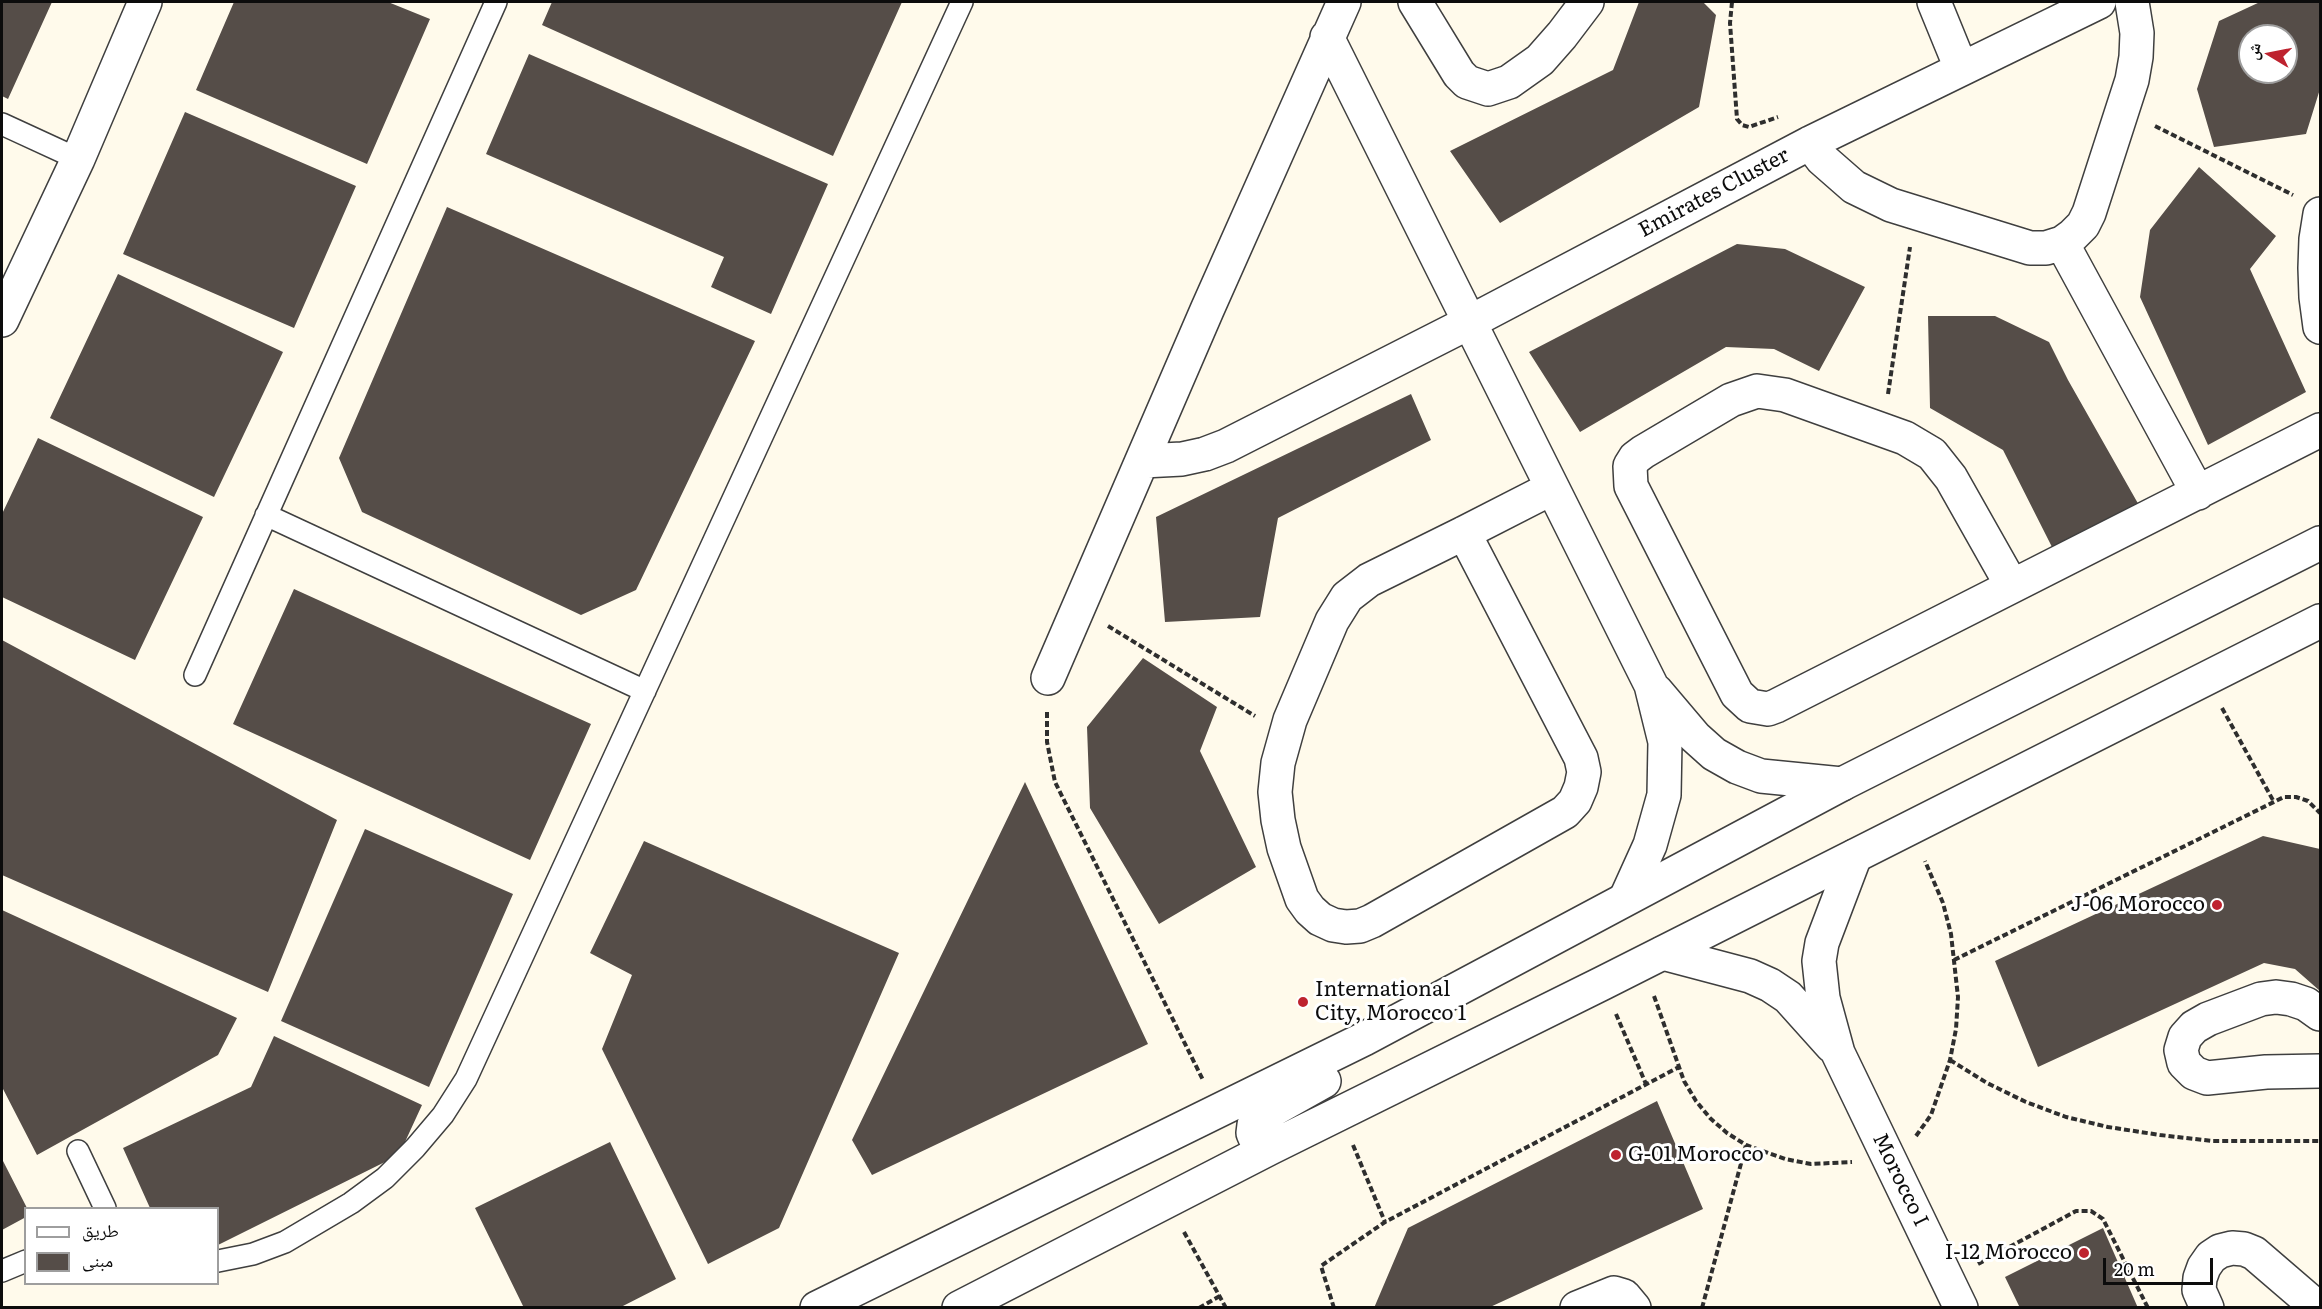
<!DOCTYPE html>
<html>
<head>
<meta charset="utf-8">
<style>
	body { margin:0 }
	#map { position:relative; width:2322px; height:1309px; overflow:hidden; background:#fffaeb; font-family:Literata,"Noto Naskh Arabic",serif }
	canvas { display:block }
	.frame { position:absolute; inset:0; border:3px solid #0c0c0c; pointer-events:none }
	.legend { position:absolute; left:24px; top:1207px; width:195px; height:78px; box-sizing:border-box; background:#fff; border:2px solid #9e9e9e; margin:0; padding:8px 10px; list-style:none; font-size:18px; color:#0c0c0c }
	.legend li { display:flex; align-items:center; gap:12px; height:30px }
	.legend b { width:30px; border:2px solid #9e9e9e }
	.north { position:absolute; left:2238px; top:24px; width:60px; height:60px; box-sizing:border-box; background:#fff; border:2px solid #9e9e9e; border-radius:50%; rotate:280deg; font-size:16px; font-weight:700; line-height:24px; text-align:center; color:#0c0c0c }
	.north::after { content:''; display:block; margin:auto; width:21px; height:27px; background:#be232f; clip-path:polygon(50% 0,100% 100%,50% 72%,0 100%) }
	.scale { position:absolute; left:2103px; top:1258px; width:110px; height:27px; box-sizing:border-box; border:3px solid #0c0c0c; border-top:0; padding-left:8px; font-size:18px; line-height:21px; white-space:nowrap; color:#0c0c0c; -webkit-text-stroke:4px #fff; paint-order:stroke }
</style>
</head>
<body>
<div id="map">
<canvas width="2322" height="1309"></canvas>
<div class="frame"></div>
<ul class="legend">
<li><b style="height:8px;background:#fff"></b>طريق</li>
<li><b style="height:16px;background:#554d48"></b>مبنى</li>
</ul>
<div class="north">ش</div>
<div class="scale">20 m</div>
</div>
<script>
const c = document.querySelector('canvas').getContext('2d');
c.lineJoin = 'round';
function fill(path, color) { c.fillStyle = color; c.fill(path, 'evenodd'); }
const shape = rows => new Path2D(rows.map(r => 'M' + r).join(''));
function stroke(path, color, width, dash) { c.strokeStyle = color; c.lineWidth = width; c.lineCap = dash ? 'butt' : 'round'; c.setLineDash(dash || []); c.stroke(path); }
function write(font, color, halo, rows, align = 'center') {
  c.font = font + ' Literata,serif'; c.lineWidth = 6; c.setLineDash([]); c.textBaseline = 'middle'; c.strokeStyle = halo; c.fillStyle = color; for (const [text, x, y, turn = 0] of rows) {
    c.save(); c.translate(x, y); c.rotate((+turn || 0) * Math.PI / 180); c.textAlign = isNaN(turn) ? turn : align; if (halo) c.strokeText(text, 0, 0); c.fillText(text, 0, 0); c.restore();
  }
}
const building = shape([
	[2,2,52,2,8,99,2,96],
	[234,2,388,2,430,19,367,164,196,90],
	[552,2,902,2,833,156,542,25],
	[1639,2,1703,2,1716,15,1699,107,1500,223,1450,151,1613,70],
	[2260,2,2320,2,2320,89,2306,134,2214,147,2197,89,2219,21],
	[2250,36,2286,36,2286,72,2250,72],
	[529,54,828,184,771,314,711,287,724,257,486,154],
	[185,112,356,186,294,328,123,254],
	[2199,167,2276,236,2250,269,2306,392,2208,445,2140,297,2150,230],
	[447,207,755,341,636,590,581,615,362,512,339,458],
	[1737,244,1785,249,1865,287,1819,371,1774,349,1726,347,1580,432,1529,352],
	[118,274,283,352,214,497,50,418],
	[1928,316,1995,316,2049,342,2068,380,2140,507,2052,547,2003,450,1930,408],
	[1411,394,1431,440,1278,518,1260,617,1165,622,1156,517],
	[38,438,203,517,135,660,2,597,2,514],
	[294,589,591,724,530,860,233,724],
	[2,640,337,820,268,992,2,875],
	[1143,658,1217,707,1200,751,1256,867,1159,924,1090,808,1087,727],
	[1025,782,1148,1044,872,1175,852,1140],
	[365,829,513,894,429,1087,281,1021],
	[2263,836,2320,849,2320,991,2295,969,2264,963,2038,1067,1995,961],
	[644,841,899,953,779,1228,708,1264,602,1049,632,975,590,953],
	[2,910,237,1018,218,1055,37,1155,2,1087],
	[274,1036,422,1105,399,1155,218,1245,218,1208,150,1208,123,1148,251,1087],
	[1657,1101,1703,1209,1488,1308,1374,1308,1408,1228],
	[610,1142,676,1279,619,1308,524,1308,475,1208],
	[2,1159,27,1208,26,1217,2,1230],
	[2103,1228,2138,1308,2020,1308,2005,1277]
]);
const path = shape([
	[1732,2,1730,23,1737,119,1742,125,1749,127,1778,117],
	[2155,126,2293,195],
	[1888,394,1910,247],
	[1108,626,1255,716],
	[2222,708,2274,802],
	[1047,712,1047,742,1055,782,1203,1080],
	[1954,960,2284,797,2296,797,2308,801,2320,813],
	[1654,996,1684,1081,1696,1101,1710,1118,1727,1133,1746,1145,1785,1159,1811,1164,1852,1162],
	[1616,1014,1646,1084],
	[1950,1060,1987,1083,2026,1102,2066,1117,2108,1127,2160,1135,2212,1141,2320,1141],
	[1916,1136,1931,1115,1950,1060,1956,1029,1958,997,1951,934,1943,903,1925,861],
	[1353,1145,1385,1222],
	[1184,1232,1226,1308],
	[1978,1264,2076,1211,2091,1211,2103,1219,2148,1308],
	[1199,1308,1220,1296],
	[1334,1308,1321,1266,1385,1222,1679,1067],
	[1702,1308,1746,1145]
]);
const service = shape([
	[2,124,78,159],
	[266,515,645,691],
	[195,675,496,2],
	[78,1151,105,1208],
	[218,1261,253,1254,285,1242,351,1203,385,1178,415,1148,443,1115,466,1079,962,2],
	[2,1271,26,1261]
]);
const minor = shape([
	[1415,2,1459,74,1467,82,1488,89,1509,82,1540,60,1562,35,1587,2],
	[1934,2,1961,68],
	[1327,37,1651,685,1665,742,1664,795,1650,845,1626,898],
	[1810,143,1822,159,1854,187,1891,205,2030,248,2046,248,2062,243,2073,235,2083,225,2089,213,2132,80,2136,57,2137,33,2132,2],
	[2320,214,2316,239,2315,268,2316,297,2320,327],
	[2062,243,2198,493],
	[2,320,78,159,145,2],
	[1143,461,1182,459,1205,454,1226,446,1470,322,1810,143,2099,2],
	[1464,533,1581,758,1584,772,1581,787,1575,801,1565,812,1372,921,1360,926,1346,927,1333,925,1320,919,1310,910,1302,899,1284,848,1278,820,1275,792,1278,763,1290,720,1332,621,1347,597,1369,580,1464,533,1552,488],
	[2012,586,1951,478,1932,454,1905,438,1785,395,1757,391,1731,400,1643,452,1635,458,1630,466,1631,486,1737,694,1750,706,1768,709,1776,706,2320,430],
	[1048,678,1207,310,1344,2],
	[1656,691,1695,737,1714,754,1737,767,1761,776,1842,784],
	[1855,856,1822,943,1819,961,1823,998,1838,1053,1961,1308],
	[1663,953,1750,976,1770,985,1788,997,1832,1046],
	[2320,1014,2306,1004,2291,999,2276,997,2261,999,2208,1019,2194,1027,2185,1037,2181,1050,2184,1063,2194,1073,2207,1078,2266,1072,2320,1071],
	[1577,1308,1614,1293,1624,1296,1634,1308],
	[2207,1308,2199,1290,2200,1278,2204,1267,2211,1257,2220,1251,2232,1248,2244,1249,2254,1253,2318,1308]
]);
const tertiary = shape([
	[1270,1148,1262,1146,1256,1140,1253,1133,1254,1125,1258,1118,1324,1081],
	[817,1308,1364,1039,1842,784,2320,543],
	[959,1308,1270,1148,1603,983,2320,621]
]);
const markers = [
	[2217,905,6,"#be232f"],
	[1303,1002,6,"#be232f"],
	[1616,1155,6,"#be232f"],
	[2084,1253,6,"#be232f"]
];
const streetNames = [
	["Emirates Cluster",1714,193,-28],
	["Morocco I",1900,1180,64]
];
const poiNames = [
	["J-06 Morocco",2205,905],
	["International",1315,990,"left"],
	["City, Morocco 1",1315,1014,"left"],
	["G-01 Morocco",1628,1155,"left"],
	["I-12 Morocco",2072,1253]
];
fill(building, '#554d48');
stroke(service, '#3f3f3f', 24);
stroke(minor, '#3f3f3f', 36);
stroke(tertiary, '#3f3f3f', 36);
stroke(path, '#2e2e2e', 4, [6, 3]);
stroke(service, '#fff', 21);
stroke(minor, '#fff', 33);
stroke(tertiary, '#fff', 33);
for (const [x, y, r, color] of markers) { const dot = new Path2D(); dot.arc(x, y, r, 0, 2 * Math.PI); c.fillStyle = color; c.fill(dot); stroke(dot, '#fff', 2); }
write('21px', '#0c0c0c', '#fff', streetNames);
write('21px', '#0c0c0c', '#fff', poiNames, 'right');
</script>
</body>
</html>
